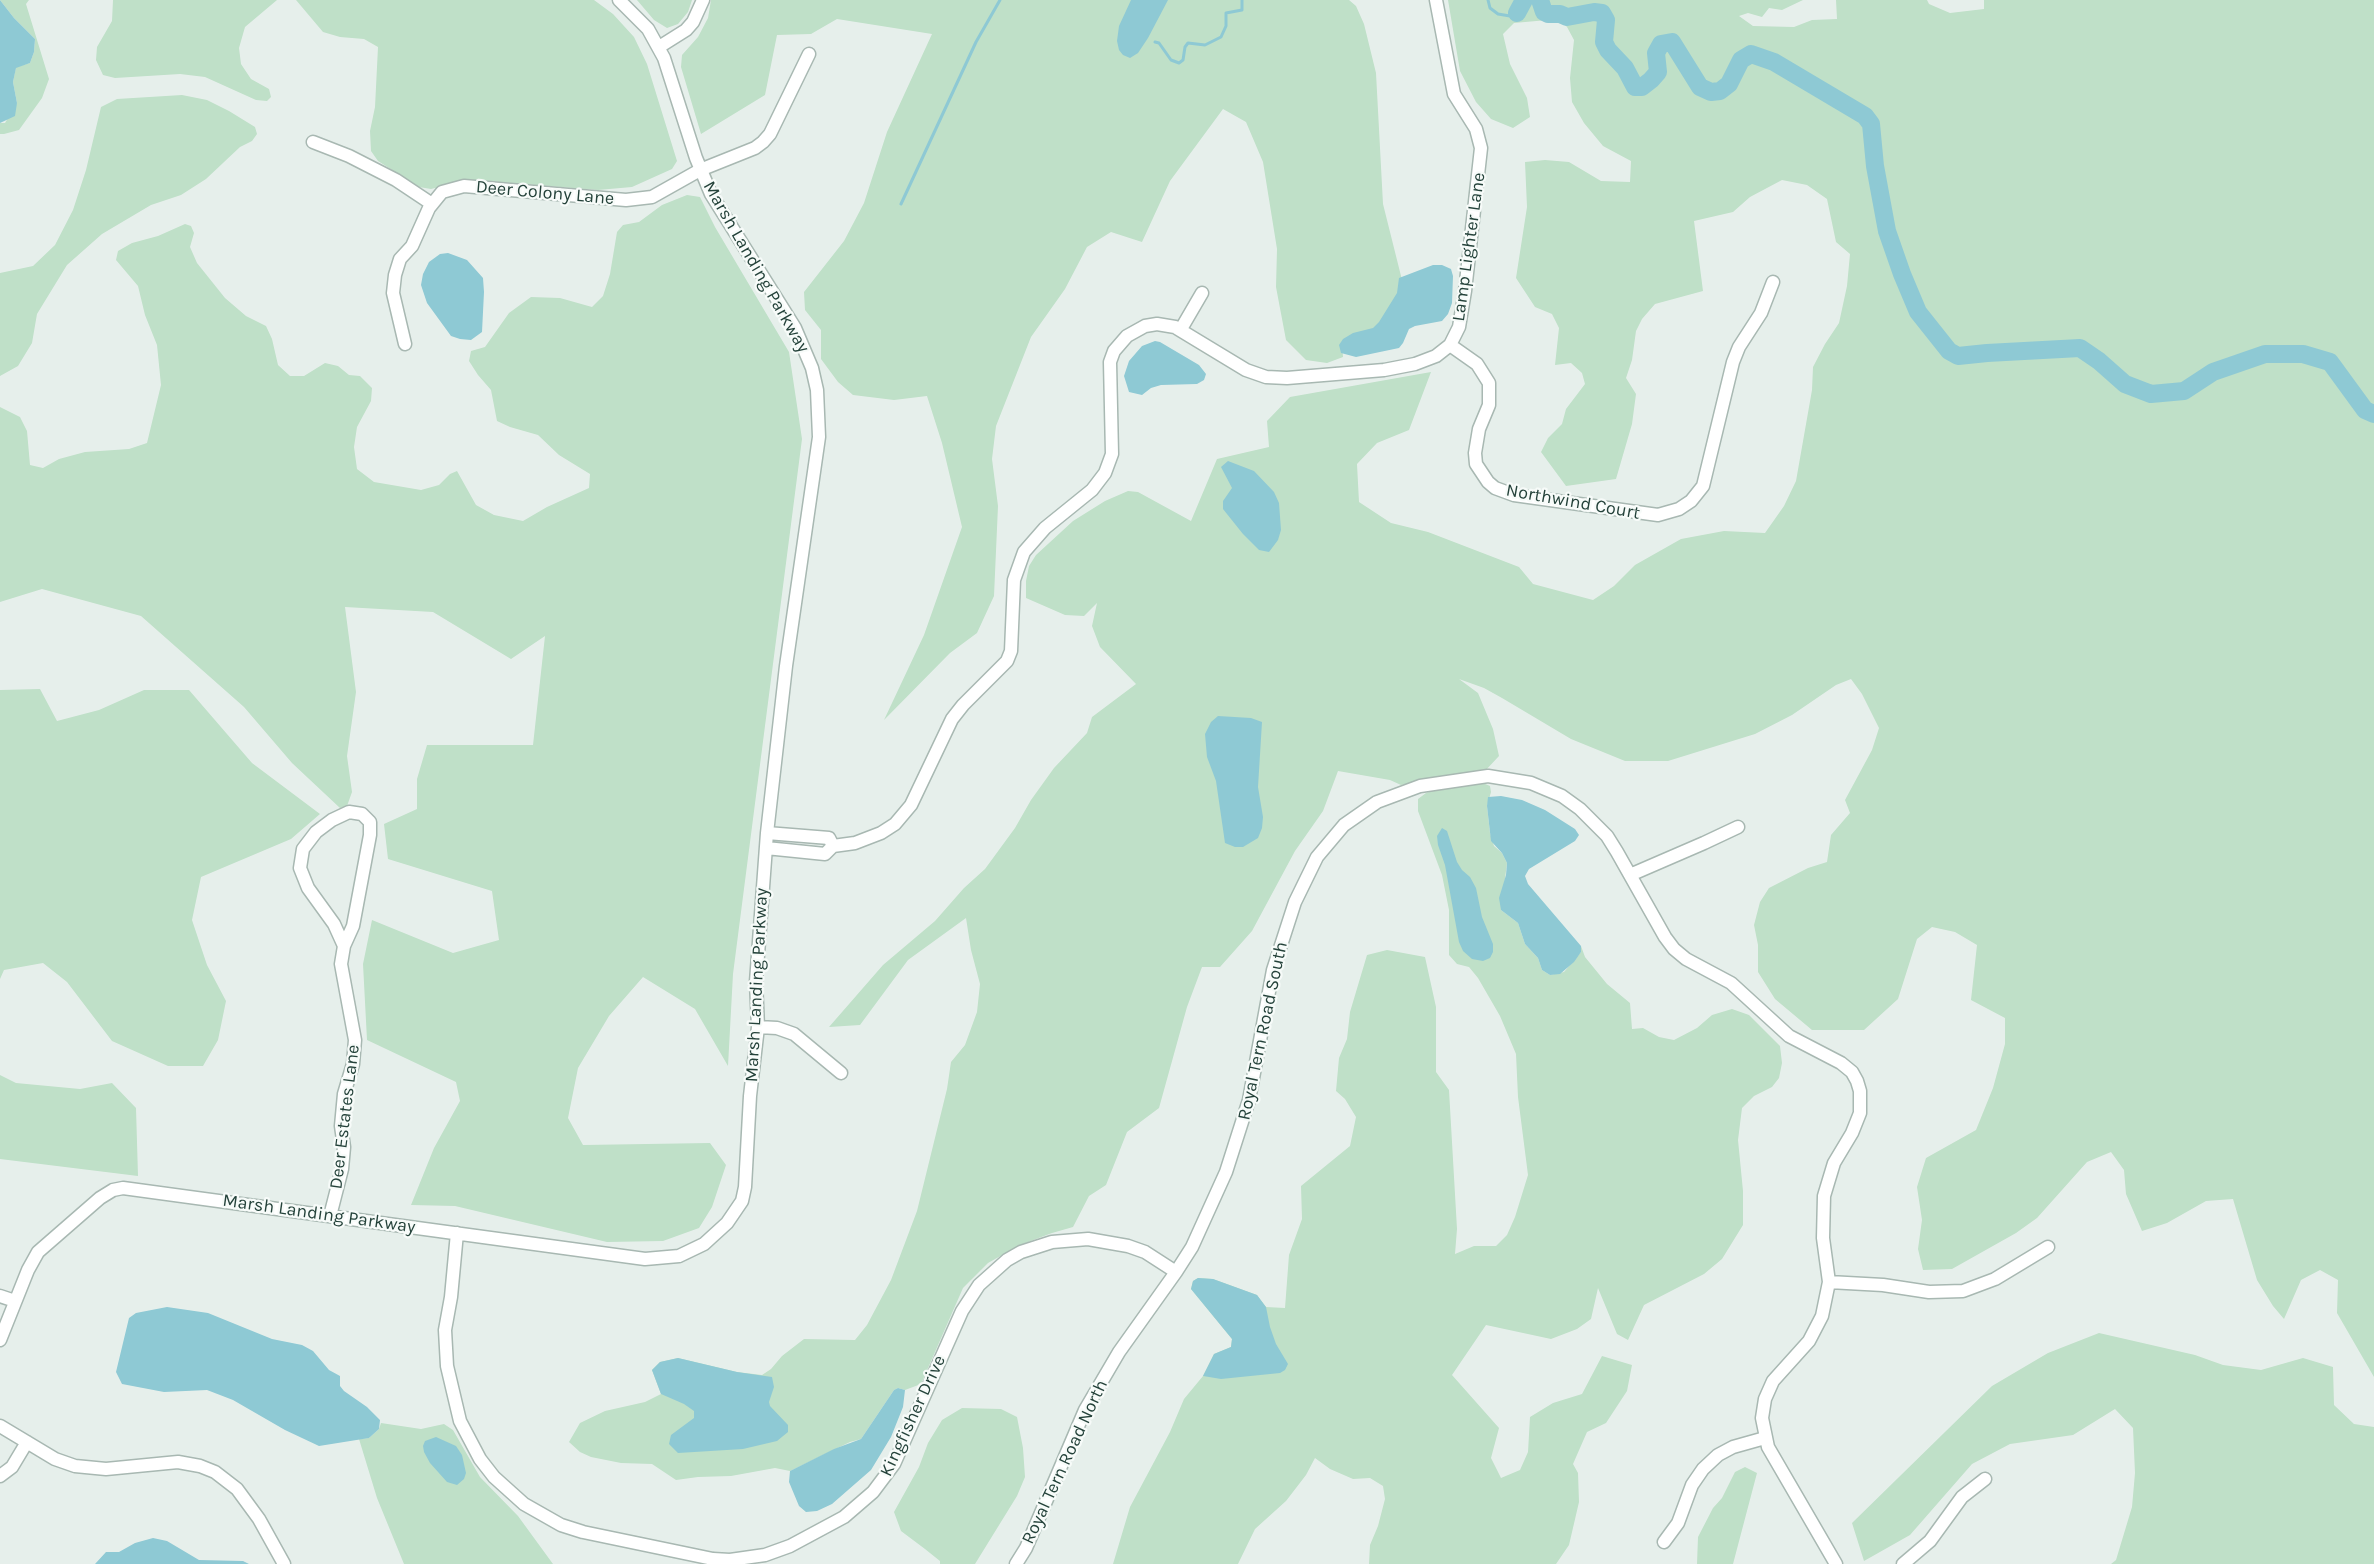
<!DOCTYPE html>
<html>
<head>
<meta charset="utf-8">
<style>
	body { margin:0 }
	canvas { display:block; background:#e6efeb }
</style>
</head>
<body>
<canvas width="2374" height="1564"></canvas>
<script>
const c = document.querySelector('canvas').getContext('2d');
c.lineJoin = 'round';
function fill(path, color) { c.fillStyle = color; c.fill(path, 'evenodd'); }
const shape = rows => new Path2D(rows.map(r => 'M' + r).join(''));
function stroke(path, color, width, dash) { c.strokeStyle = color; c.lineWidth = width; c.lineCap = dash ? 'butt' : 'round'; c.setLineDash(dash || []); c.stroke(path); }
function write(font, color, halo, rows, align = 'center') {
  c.font = font + ' Karla,sans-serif'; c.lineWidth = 4.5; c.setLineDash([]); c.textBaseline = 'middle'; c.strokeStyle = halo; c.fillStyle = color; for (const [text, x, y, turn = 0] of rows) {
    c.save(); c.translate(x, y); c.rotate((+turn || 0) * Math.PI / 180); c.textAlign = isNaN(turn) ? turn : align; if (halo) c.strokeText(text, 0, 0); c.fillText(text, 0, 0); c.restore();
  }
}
const green = shape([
	[0,0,29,0,26,4,49,79,42,98,19,130,4,134,0,134,0,123,5,123,17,103,13,82,16,67,30,63,34,52,35,39,14,18],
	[113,0,277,0,245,27,239,48,241,64,251,79,269,89,271,97,267,101,256,100,205,77,180,74,115,78,103,75,96,60,97,47,112,21],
	[296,0,594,0,613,14,634,37,647,64,677,161,672,169,632,187,598,190,487,181,460,182,431,189,419,187,378,161,371,151,370,131,375,107,378,47,364,39,340,37,323,32],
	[637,0,692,0,688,12,678,24,667,28,654,20],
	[711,0,1349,0,1356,6,1364,24,1376,73,1383,204,1402,280,1398,299,1374,331,1342,344,1343,357,1327,363,1306,360,1286,340,1276,287,1277,249,1263,162,1246,122,1223,109,1170,181,1142,242,1111,232,1087,247,1065,289,1031,337,996,426,992,459,998,506,994,596,977,633,950,653,884,720,924,635,962,527,942,443,927,396,894,400,853,395,838,382,821,359,821,330,805,310,804,292,844,241,864,203,887,132,932,34,837,19,811,34,777,35,765,95,701,134,681,67,682,55,698,37,708,18],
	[1448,0,1803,0,1782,10,1769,8,1762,17,1748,13,1739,16,1753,26,1794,27,1812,20,1837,19,1836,0,1927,0,1929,4,1950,13,1984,9,1984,0,2374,0,2374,1377,2337,1313,2338,1280,2320,1270,2301,1280,2284,1319,2273,1306,2257,1280,2233,1199,2206,1201,2167,1223,2142,1231,2126,1194,2124,1170,2111,1152,2087,1162,2037,1218,2016,1233,1952,1269,1923,1270,1918,1249,1922,1220,1917,1187,1926,1158,1976,1130,1993,1088,2005,1044,2005,1018,1971,1000,1977,945,1955,932,1932,927,1917,939,1898,999,1864,1030,1812,1030,1775,999,1758,972,1758,945,1754,925,1760,902,1769,888,1808,868,1827,862,1831,835,1850,813,1845,800,1872,750,1879,728,1862,694,1851,679,1836,685,1792,715,1755,734,1668,761,1625,761,1571,739,1502,698,1484,688,1459,679,1478,693,1493,729,1499,756,1485,771,1474,771,1401,785,1390,780,1338,771,1323,811,1295,851,1252,931,1220,967,1202,967,1187,1007,1159,1108,1127,1132,1106,1185,1089,1196,1073,1227,1052,1233,1020,1245,988,1263,963,1288,921,1384,905,1390,898,1388,894,1390,861,1439,850,1442,790,1471,775,1468,731,1476,698,1477,676,1480,652,1464,621,1463,591,1457,580,1452,569,1442,580,1423,605,1411,645,1402,661,1394,652,1370,660,1362,678,1358,737,1372,762,1375,771,1369,782,1356,804,1339,855,1340,867,1325,891,1280,917,1211,947,1089,951,1062,965,1045,977,1012,980,984,971,950,966,918,908,960,860,1025,829,1027,883,965,935,921,964,888,985,869,1015,828,1031,800,1054,768,1087,733,1092,717,1136,684,1100,647,1092,626,1097,603,1084,616,1065,615,1026,598,1026,581,1029,566,1036,555,1073,521,1105,501,1128,491,1138,492,1191,521,1217,459,1269,447,1267,421,1290,397,1431,372,1409,430,1377,443,1357,464,1359,502,1391,523,1428,532,1519,567,1533,584,1593,600,1614,586,1635,565,1681,539,1724,531,1765,533,1784,506,1796,481,1812,390,1813,367,1825,344,1839,323,1847,286,1850,254,1836,242,1827,199,1807,185,1782,180,1750,197,1733,212,1694,221,1703,291,1655,304,1642,319,1636,331,1632,360,1626,378,1636,394,1632,424,1616,479,1566,486,1541,452,1548,438,1562,424,1566,409,1585,384,1582,373,1571,363,1555,365,1559,328,1552,314,1535,307,1516,278,1527,207,1525,162,1545,160,1569,162,1601,181,1630,182,1631,161,1603,146,1584,123,1572,102,1570,78,1574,40,1567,27,1559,19,1514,23,1503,34,1510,64,1527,98,1530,117,1513,128,1491,119,1476,102,1460,71],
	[182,95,207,100,229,111,255,127,257,134,252,141,240,147,206,179,181,195,151,205,102,234,67,265,37,314,32,343,18,366,0,376,0,273,33,266,55,245,73,210,86,170,101,107,117,99],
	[687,195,700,197,715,227,789,352,802,439,733,974,728,1066,695,1009,643,977,609,1016,578,1068,568,1118,583,1145,710,1143,726,1165,712,1207,699,1228,663,1241,607,1242,455,1206,411,1205,434,1148,460,1101,456,1082,367,1040,363,964,372,920,453,953,499,940,492,891,388,859,384,824,417,809,417,779,427,745,533,745,545,636,511,659,433,612,345,607,356,692,347,756,352,792,347,806,340,808,292,763,244,707,141,616,42,589,0,602,0,407,20,417,27,431,30,465,43,468,59,459,85,452,129,449,147,443,161,385,157,345,145,315,138,286,116,260,118,251,132,243,158,236,185,224,191,226,194,233,190,247,197,263,225,298,246,316,266,326,272,339,278,365,290,376,304,376,325,363,338,366,349,375,360,376,372,388,371,401,357,427,354,447,357,469,374,482,421,490,439,485,450,474,457,471,476,505,494,515,523,521,547,507,589,488,590,474,559,455,538,435,510,427,497,421,491,390,478,375,469,361,471,351,485,347,509,313,531,297,560,298,592,307,603,296,610,274,617,232,623,225,639,222,662,205],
	[40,689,57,721,99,710,144,690,189,690,252,763,320,814,291,839,201,877,192,920,207,965,226,1001,218,1040,203,1066,168,1066,112,1041,67,982,43,963,4,970,0,979,0,690],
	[1483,783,1490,786,1491,792,1487,806,1490,833,1494,846,1502,853,1507,863,1501,910,1518,923,1525,944,1538,958,1542,970,1550,975,1564,972,1581,952,1581,946,1585,957,1607,984,1630,1003,1632,1029,1643,1028,1659,1037,1674,1040,1697,1028,1712,1015,1732,1009,1749,1015,1780,1046,1782,1063,1779,1078,1772,1087,1754,1096,1742,1108,1738,1140,1743,1191,1743,1225,1722,1259,1704,1274,1644,1305,1628,1340,1617,1334,1598,1288,1591,1319,1577,1329,1551,1339,1486,1325,1452,1375,1499,1428,1491,1458,1501,1478,1520,1470,1528,1452,1530,1417,1553,1403,1582,1394,1602,1356,1632,1365,1627,1391,1606,1423,1587,1432,1573,1464,1578,1473,1579,1502,1569,1545,1556,1564,1369,1564,1370,1545,1378,1526,1385,1499,1383,1486,1370,1478,1353,1479,1330,1469,1315,1458,1306,1475,1286,1501,1255,1529,1238,1564,1113,1564,1130,1507,1170,1432,1184,1399,1203,1376,1214,1354,1231,1347,1232,1339,1191,1289,1193,1281,1198,1278,1213,1279,1257,1295,1266,1307,1285,1308,1289,1255,1302,1219,1301,1186,1350,1146,1356,1117,1345,1099,1336,1091,1339,1058,1347,1039,1350,1012,1367,955,1387,950,1425,957,1436,1007,1436,1072,1449,1090,1457,1229,1455,1254,1474,1246,1496,1246,1507,1235,1515,1217,1528,1175,1518,1097,1516,1054,1500,1016,1478,978,1469,967,1457,964,1449,955,1449,910,1442,875,1418,811,1418,799,1426,793,1444,788],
	[0,1075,16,1083,80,1089,112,1083,136,1108,138,1176,0,1159],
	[2099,1333,2195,1355,2223,1365,2261,1370,2303,1358,2333,1367,2334,1405,2354,1424,2374,1427,2374,1564,2111,1564,2116,1560,2132,1507,2135,1473,2133,1428,2115,1409,2073,1435,2010,1444,1972,1464,1910,1535,1864,1561,1852,1523,1992,1386,2048,1353],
	[962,1408,1001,1409,1017,1417,1023,1448,1025,1477,1017,1496,975,1564,940,1564,940,1561,925,1549,901,1531,894,1512,919,1467,928,1443,942,1420],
	[381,1423,421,1429,444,1424,453,1430,480,1477,518,1516,553,1564,404,1564,377,1498,359,1439,369,1438,379,1429],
	[1745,1467,1757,1473,1733,1564,1697,1564,1698,1537,1713,1508,1722,1498,1735,1472]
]);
const water = shape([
	[0,0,14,18,35,39,34,52,30,63,16,68,13,82,17,103,15,116,0,123],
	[1131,0,1168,0,1148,38,1138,53,1130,58,1123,55,1119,50,1117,41,1119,26],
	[448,253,467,260,483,278,484,292,482,332,471,340,460,339,451,336,427,303,421,285,423,274,429,262,440,254],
	[1433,265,1442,265,1451,269,1453,276,1452,303,1448,314,1442,321,1415,326,1409,329,1403,343,1399,348,1356,357,1341,353,1339,345,1343,339,1353,333,1373,328,1379,322,1397,293,1399,278],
	[1155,341,1160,342,1199,365,1206,374,1204,380,1197,384,1161,385,1151,388,1142,395,1129,392,1124,376,1129,361,1142,346],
	[1228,461,1254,471,1274,492,1279,503,1281,530,1278,540,1269,552,1259,550,1243,534,1223,509,1223,501,1232,488,1221,467],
	[1218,716,1251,718,1262,722,1258,787,1263,817,1262,828,1258,838,1243,847,1235,847,1225,843,1216,781,1207,757,1205,734,1211,722],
	[1501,796,1522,800,1545,810,1575,829,1579,835,1575,841,1529,869,1525,876,1528,884,1581,946,1581,952,1574,962,1560,974,1550,975,1542,970,1538,958,1525,944,1518,923,1501,910,1499,898,1506,875,1507,863,1502,853,1491,841,1487,806,1488,797],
	[1442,828,1447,831,1457,862,1462,870,1470,877,1476,888,1482,917,1493,944,1493,952,1490,958,1483,961,1472,959,1463,951,1459,942,1445,865,1438,845,1437,836],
	[1198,1278,1213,1279,1257,1295,1266,1307,1270,1327,1276,1344,1288,1364,1285,1370,1280,1373,1221,1379,1203,1376,1214,1354,1231,1347,1232,1339,1191,1289,1193,1281],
	[167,1307,208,1313,272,1339,302,1345,313,1351,329,1370,340,1376,340,1386,344,1391,367,1407,380,1420,379,1429,369,1438,319,1446,285,1430,233,1400,207,1390,164,1392,122,1384,116,1372,129,1318,136,1313],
	[678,1358,737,1372,772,1377,774,1387,769,1402,770,1406,788,1425,788,1432,777,1441,743,1449,678,1453,669,1444,671,1435,694,1418,694,1411,684,1404,661,1394,652,1370,660,1362],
	[898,1388,905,1390,903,1407,891,1437,871,1470,832,1504,817,1511,806,1512,799,1506,789,1482,790,1471,834,1449,861,1439,894,1390],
	[436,1437,456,1446,462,1455,466,1473,464,1479,457,1485,447,1482,430,1463,424,1452,423,1446,425,1441],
	[153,1538,167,1541,199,1560,243,1561,249,1564,95,1564,106,1552,119,1552,135,1543]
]);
const stream = shape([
	[1488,0,1490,8,1498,14,1510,16,1517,13],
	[1155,42,1159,43,1171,60,1179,63,1183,60,1185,47,1188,43,1205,45,1221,37,1226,26,1226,13,1242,10,1242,0],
	[901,204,976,42,1000,0]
]);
const river = shape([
	[1540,0,1544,12,1548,14,1560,14,1567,17,1594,12,1602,13,1606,20,1604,42,1608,50,1625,68,1635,87,1642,87,1651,80,1658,72,1656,53,1661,44,1672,42,1700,87,1711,92,1720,91,1729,84,1741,60,1751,54,1774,62,1865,116,1871,124,1875,166,1887,231,1902,274,1918,312,1949,351,1958,356,1987,353,2080,348,2099,361,2125,384,2151,394,2184,391,2213,372,2265,354,2303,354,2330,362,2365,410,2374,414],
	[1517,13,1524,0]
]);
const minor = shape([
	[659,47,686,30,693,22,703,0],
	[313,142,349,156,396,180,432,204],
	[1181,329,1202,293],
	[405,344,393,293,395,275,400,259,412,246,429,208,442,192,464,186,626,200,652,197,700,170,755,148,763,142,770,134,809,54],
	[1450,345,1477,364,1489,383,1489,405,1479,429,1475,453,1476,464,1488,482,1495,488,1514,495,1658,515,1679,509,1691,501,1703,486,1733,362,1739,347,1761,313,1773,282],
	[767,833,829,838,833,846],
	[766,848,825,854,833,846,855,843,881,833,895,824,911,805,952,719,963,705,1007,661,1011,651,1014,580,1024,552,1045,528,1092,490,1105,473,1112,454,1110,362,1114,351,1127,336,1145,326,1157,324,1175,327,1246,370,1266,377,1287,378,1384,370,1415,364,1436,356,1450,345,1459,327,1465,291,1481,148,1476,129,1454,94,1436,0],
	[1630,875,1704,843,1738,827],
	[758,1027,777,1028,794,1034,841,1073],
	[330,1216,342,1169,344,1147,341,1126,344,1094,353,1064,355,1040,341,964,344,946,353,926,370,835,370,822,362,814,349,812,332,820,316,832,303,849,300,868,308,888,334,924,344,946],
	[457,1233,451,1297,445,1330,447,1366,460,1421,480,1459,494,1477,524,1504,561,1525,583,1532,713,1559,730,1560,765,1555,790,1546,844,1517,873,1492,894,1464,962,1311,979,1285,1007,1260,1021,1252,1052,1242,1088,1239,1128,1246,1145,1252,1176,1272],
	[1829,1282,1883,1285,1929,1292,1963,1291,1995,1279,2048,1247],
	[0,1296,15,1301],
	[0,1340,28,1270,38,1252,100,1198,113,1190,123,1188,645,1259,679,1256,704,1244,727,1223,742,1201,745,1187,750,1096,758,1027,756,982,767,833,786,666,819,437,817,390,812,368,795,328,711,194,696,158,664,58,648,29,619,0],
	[0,1426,55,1459,75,1466,106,1469,178,1462,200,1466,215,1472,237,1489,259,1519,284,1564],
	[0,1476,12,1467,27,1442],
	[1664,1542,1678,1523,1692,1485,1703,1469,1718,1455,1733,1447,1765,1438],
	[1016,1564,1026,1548,1085,1410,1119,1352,1176,1272,1192,1247,1226,1172,1249,1100,1273,970,1295,902,1317,857,1344,825,1377,802,1420,786,1488,776,1531,783,1562,796,1580,809,1607,836,1617,852,1665,937,1674,949,1686,959,1731,983,1789,1036,1841,1063,1852,1072,1857,1081,1860,1091,1860,1113,1852,1133,1834,1163,1824,1196,1823,1238,1829,1282,1822,1316,1809,1341,1773,1381,1765,1399,1762,1418,1768,1447,1836,1564],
	[1903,1564,1930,1541,1962,1497,1985,1479]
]);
const streetNames = [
	["Deer Colony Lane",545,193,5],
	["Lamp Lighter Lane",1469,247,-82],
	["Marsh Landing Parkway",756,267,60],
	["Northwind Court",1573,502,10],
	["Marsh Landing Parkway",757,985,-87],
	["Royal Tern Road South",1263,1031,-78],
	["Deer Estates Lane",345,1117,-83],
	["Marsh Landing Parkway",319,1214,8],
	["Kingfisher Drive",913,1416,-65],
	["Royal Tern Road North",1065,1462,-65]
];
fill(green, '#bfe0c8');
fill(water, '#8ec9d4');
stroke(stream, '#8ec9d4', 3);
stroke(river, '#8ec9d4', 18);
stroke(minor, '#a8b8b2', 15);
stroke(minor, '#fff', 12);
write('18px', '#24423a', '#f7fbf9', streetNames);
</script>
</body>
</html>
